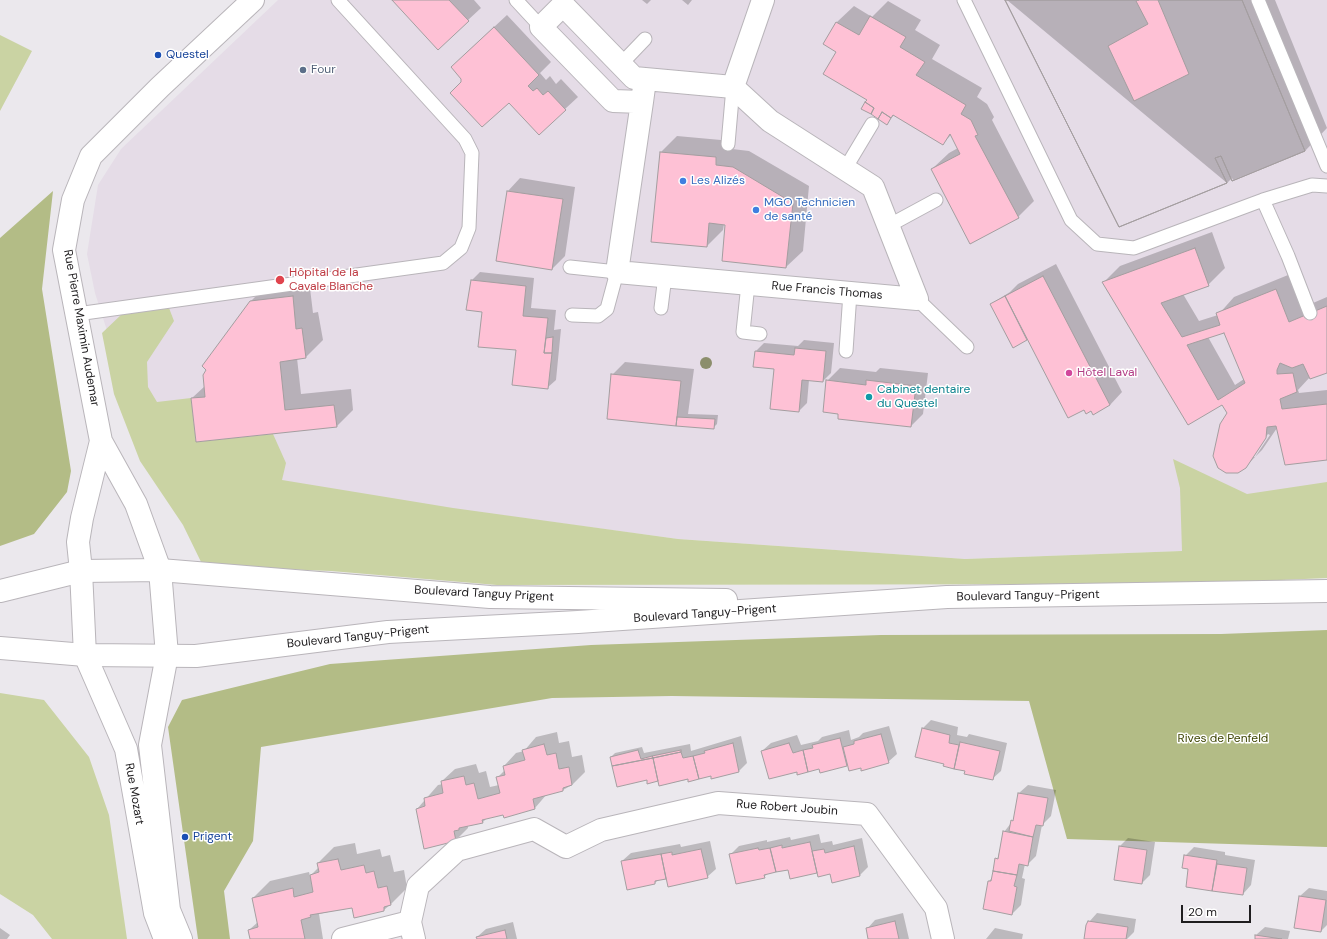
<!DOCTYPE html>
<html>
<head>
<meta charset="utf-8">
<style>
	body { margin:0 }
	#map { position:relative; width:1327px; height:939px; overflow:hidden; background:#ebe8ed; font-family:"DM Sans",sans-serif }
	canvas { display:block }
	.scale { position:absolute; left:1181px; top:905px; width:70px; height:18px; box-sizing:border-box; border:2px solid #1f1d1f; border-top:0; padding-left:5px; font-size:12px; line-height:14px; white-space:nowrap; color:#1f1d1f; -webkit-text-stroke:3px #fff; paint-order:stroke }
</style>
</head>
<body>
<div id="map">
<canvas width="1327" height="939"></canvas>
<div class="scale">20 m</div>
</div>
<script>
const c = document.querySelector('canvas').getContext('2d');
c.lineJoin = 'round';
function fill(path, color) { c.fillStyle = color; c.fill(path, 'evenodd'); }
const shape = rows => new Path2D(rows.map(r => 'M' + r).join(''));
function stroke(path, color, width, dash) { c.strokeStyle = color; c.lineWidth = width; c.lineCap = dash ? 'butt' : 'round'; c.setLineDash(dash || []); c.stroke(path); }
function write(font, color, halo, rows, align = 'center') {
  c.font = font + ' "DM Sans",sans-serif'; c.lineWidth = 3; c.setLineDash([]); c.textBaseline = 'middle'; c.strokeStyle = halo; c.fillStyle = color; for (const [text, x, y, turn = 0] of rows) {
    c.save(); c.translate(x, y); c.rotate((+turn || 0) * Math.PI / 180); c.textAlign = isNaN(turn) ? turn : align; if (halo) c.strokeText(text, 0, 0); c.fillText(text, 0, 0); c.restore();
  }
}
const built = shape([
	[278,0,1327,0,1327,554,1182,551,964,559,678,539,201,475,133,412,95,293,87,254,98,185,121,149]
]);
const green = shape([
	[0,35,32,51,0,111],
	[169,308,174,321,147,362,148,387,157,402,191,398,196,442,273,434,286,463,282,480,453,508,678,539,965,559,1182,551,1180,488,1173,459,1247,494,1327,482,1327,578,1189,584,497,585,331,571,203,566,183,525,140,461,114,394,102,333,122,314,149,309],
	[0,693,44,700,89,757,109,815,127,939,52,939,33,915,0,894]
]);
const forest = shape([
	[53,191,42,289,71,471,67,492,34,534,0,546,0,238],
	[1327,630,1327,847,1067,839,1029,701,672,696,552,698,261,747,253,841,224,891,230,939,198,939,168,727,182,700,330,664,591,645,881,635,1221,634]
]);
const shadow = shape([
	[394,0,474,0,481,8,468,20],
	[642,0,651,0,647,4],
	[682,0,692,0,688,5],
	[1007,0,1275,0,1327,128,1305,151,1233,180,1232,178,1227,183],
	[888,1,921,20,915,30,940,45,932,59,982,88,977,97,987,104,994,117,992,120,1034,201,1018,217,932,169,949,153,958,148,951,135,943,143,894,115,887,123,868,99,838,52,824,44,837,22,854,6,872,17],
	[507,15,551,62,540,73,546,80,550,76,556,84,561,79,578,97,565,109,509,101,462,82,465,54],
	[677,136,732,141,732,149,749,151,809,186,803,251,786,267,727,224,724,224,723,230,707,246,661,152],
	[520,178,575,187,565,256,552,269,508,191],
	[1212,232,1225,268,1208,285,1183,294,1199,321,1218,315,1234,297,1293,273,1306,306,1327,297,1327,371,1310,377,1298,390,1299,393,1327,390,1327,459,1277,428,1262,450,1245,467,1228,413,1222,403,1188,424,1103,283,1120,266],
	[1225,332,1244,379,1235,385,1208,337],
	[1268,434,1270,435,1255,457,1252,457],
	[1056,264,1122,392,1110,405,1027,339,991,304,1010,292,1018,284],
	[480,272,534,278,531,308,556,310,554,330,561,329,556,380,547,388,483,311,471,281],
	[309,280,313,313,318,312,323,340,306,357,297,358,301,394,351,389,353,410,337,426,192,398,205,386,250,302,267,285],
	[804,340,834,343,831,373,823,381,809,380,807,403,799,411,775,369,756,351,764,343,798,346],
	[625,362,694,369,688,414,718,415,717,424,713,428,676,425,612,375],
	[840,368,876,372,880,368,928,373,923,414,911,426,839,413,827,381],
	[931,720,958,727,957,735,967,737,969,734,1007,743,1001,771,992,779,944,765,945,763,922,729],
	[889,726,897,754,888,762,861,766,848,765,820,772,819,768,797,771,762,751,771,743,797,735,801,745,818,741,822,737,849,730,851,740,859,737,863,733],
	[557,732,559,743,569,741,572,757,582,755,585,772,572,785,563,790,547,794,535,808,487,818,483,822,468,825,468,828,456,840,417,809,438,785,443,784,442,781,455,769,476,764,479,773,486,771,490,787,499,785,497,778,505,770,504,766,516,753,524,751,536,737],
	[741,736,747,763,739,771,712,778,711,775,660,785,659,780,647,779,611,757,615,753,642,747,644,753,690,744,691,751],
	[1028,785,1056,790,1051,816,1042,825,1036,856,1028,864,1025,864,1022,878,1025,879,1021,905,1012,914,989,881,993,877,1004,832,1015,818,1019,793],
	[819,834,821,843,832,841,833,845,862,838,868,867,860,875,818,871,791,877,789,869,768,873,764,877,731,854,739,846,767,840,767,842,790,837,791,840],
	[1128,838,1155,842,1150,875,1142,883,1120,846],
	[710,841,716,869,707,877,667,878,658,880,655,883,622,861,631,853,680,844,681,847],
	[355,843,357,854,380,849,382,857,390,855,394,872,404,870,407,888,391,904,384,910,352,907,319,914,323,939,251,939,249,930,258,922,253,898,270,881,309,872,310,876,319,867,318,863,334,847],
	[1194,847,1225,852,1225,855,1255,860,1251,885,1243,894,1187,887,1189,868,1185,856],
	[1309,888,1327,891,1327,925,1321,931,1300,896],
	[903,913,909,939,869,939,867,929,875,920],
	[1097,913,1136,919,1134,932,1127,939,1085,939,1089,922],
	[513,922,517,939,478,939,477,937,486,929],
	[1265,927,1290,931,1288,939,1256,939,1256,935],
	[0,928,10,935,7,939,0,939],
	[995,928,1023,934,1022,939,986,939]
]);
const building = shape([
	[392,0,449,0,469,21,438,50,392,0],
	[1005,0,1139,0,1136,1,1148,24,1108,46,1134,101,1189,74,1158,0,1242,0,1305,151,1232,181,1221,156,1215,158,1227,183,1119,227,1005,0],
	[1005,0,1242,0,1305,151,1232,181,1221,156,1215,158,1227,183,1119,227,1005,0],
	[870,16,906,37,900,47,925,62,916,75,966,105,961,114,971,120,978,135,975,136,1019,218,970,244,931,169,960,154,950,134,943,145,893,115,891,118,882,112,878,119,871,114,874,108,865,102,867,100,823,74,836,52,823,44,836,22,859,35,870,16],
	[494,27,539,75,528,86,533,91,537,88,543,95,548,91,566,110,539,135,509,103,482,127,450,93,461,82,461,79,451,67,494,27],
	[865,102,874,108,871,114,861,109,865,102],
	[882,112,891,118,887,125,878,119,882,112],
	[660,152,716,157,716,165,733,167,793,203,786,268,722,261,725,225,709,223,707,247,651,242,660,152],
	[507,191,563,199,552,270,496,261,507,191],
	[1195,248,1209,286,1161,303,1182,337,1220,325,1216,313,1276,289,1289,322,1327,306,1327,373,1310,379,1303,364,1292,368,1280,363,1277,370,1277,374,1293,373,1297,392,1280,399,1282,409,1327,404,1327,460,1285,465,1276,426,1267,427,1266,438,1246,468,1238,473,1226,473,1218,468,1213,456,1220,424,1227,413,1222,405,1188,425,1102,282,1195,248],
	[1224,333,1245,383,1218,400,1187,345,1224,333],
	[1043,276,1110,405,1093,415,1091,411,1086,414,1084,410,1068,418,1005,296,1043,276],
	[471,280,526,286,523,316,548,318,544,353,552,353,548,389,512,385,516,350,478,347,482,312,466,310,471,280],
	[293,296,296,329,302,328,306,358,280,362,285,410,334,405,337,427,196,442,191,398,205,397,203,375,206,370,202,366,250,301,293,296],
	[1005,296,1027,340,1013,348,990,304,1005,296],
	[553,337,552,353,544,353,546,338,553,337],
	[795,348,826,351,823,382,802,380,799,412,770,409,774,369,753,367,755,351,794,355,795,348],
	[611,374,681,381,676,426,607,419,611,374],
	[826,380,866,385,866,380,916,386,911,427,838,419,838,414,823,412,826,380],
	[677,417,715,419,714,429,676,426,677,417],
	[922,728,950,735,949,743,959,745,954,769,943,766,944,764,915,757,922,728],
	[881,734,889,763,861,771,861,768,849,771,843,747,854,744,854,741,881,734],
	[840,738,847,766,820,773,819,769,808,772,803,750,813,748,812,745,840,738],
	[960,742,1000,751,993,780,964,774,965,771,954,769,960,742],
	[733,743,739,772,711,779,711,776,699,779,693,756,705,753,704,751,733,743],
	[789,743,793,753,803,750,808,772,797,775,797,772,769,779,761,751,789,743],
	[544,744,547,755,556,753,559,769,569,767,572,785,563,788,563,791,533,799,535,809,504,818,503,815,482,820,483,823,459,828,459,830,454,831,456,841,424,849,416,809,425,806,424,798,443,793,441,781,464,776,466,785,474,783,478,799,500,793,496,777,505,775,503,766,525,760,522,750,544,744],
	[638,750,641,759,652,756,653,758,612,766,610,757,638,750],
	[681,750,681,752,653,758,652,756,681,750],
	[681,752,683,758,693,756,699,779,688,782,688,779,659,786,653,758,681,752],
	[653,758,658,781,647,784,647,780,617,787,612,766,653,758],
	[1018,793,1048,798,1043,826,1036,825,1033,837,1009,831,1011,820,1013,821,1018,793],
	[1003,831,1033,837,1028,866,1019,864,1017,875,993,871,995,858,998,859,1003,831],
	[810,842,817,873,790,879,788,870,776,872,770,848,782,845,782,848,810,842],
	[854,846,860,876,832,883,830,874,818,877,812,851,824,849,825,853,854,846],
	[1119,846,1147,850,1142,884,1114,880,1119,846],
	[758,848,759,850,770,848,776,872,764,875,765,878,736,884,729,854,758,848],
	[701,849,708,878,668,887,661,854,672,852,672,855,701,849],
	[661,854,666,879,655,881,655,884,627,890,621,861,661,854],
	[1184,855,1217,860,1212,891,1186,887,1188,869,1182,868,1184,855],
	[338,859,341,870,364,865,366,873,374,871,378,888,387,886,391,905,384,907,384,911,354,918,352,908,310,915,311,917,301,920,305,939,250,939,248,930,258,927,252,898,293,888,294,897,313,892,310,875,319,872,317,863,338,859],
	[1217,864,1247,868,1243,895,1212,891,1217,864],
	[993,871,1017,875,1014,886,1017,887,1012,915,983,909,988,881,991,881,993,871],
	[1299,896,1326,900,1321,932,1294,928,1299,896],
	[895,921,899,939,868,939,866,928,895,921],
	[1088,921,1128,927,1126,939,1084,939,1086,925,1088,921],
	[505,930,507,939,477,939,476,937,505,930],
	[1255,935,1282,939,1255,939,1255,935]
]);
const service = shape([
	[516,0,541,27],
	[964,0,1071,220,1097,244,1134,248,1263,200,1312,185,1327,186],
	[1258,0,1327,166],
	[621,64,645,39],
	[728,144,733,87],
	[845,169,872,124],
	[1263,200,1288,256,1310,313],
	[888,226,936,200],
	[570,267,617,272,607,309,598,316,572,315],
	[748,284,743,332,760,334],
	[917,299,967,347],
	[661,308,665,276],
	[77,314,443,263,461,248,469,228,472,153,465,139,338,0],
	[846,351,850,293]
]);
const minor = shape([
	[733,87,763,0],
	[642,102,613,101,541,27,563,5,634,78,733,87,770,121,873,187,917,299,617,272,642,102,645,80],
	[101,441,136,504,160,570],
	[81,571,78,542,82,518,101,441,64,250,73,200,91,156,160,87,253,0],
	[343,939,410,922],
	[414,939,410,922,418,886,457,850,534,829,566,847,601,830,718,803,867,814,936,908,943,939]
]);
const tertiary = shape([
	[160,570,167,655,150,745,169,910,181,939],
	[81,571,85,655,126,749,155,913,165,939]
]);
const primary = shape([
	[0,591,81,571,160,570,490,597,726,600],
	[0,648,85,655,196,656,388,632,578,622,947,597,1327,591]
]);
const trees = [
	[706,363]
];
const markers = [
	[158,55,4,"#1a4fb4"],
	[303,70,4,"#5c6f8a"],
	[683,181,4,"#3f7fe0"],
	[756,210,4,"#3f7fe0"],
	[280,280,5,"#e0444e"],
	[1069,373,4,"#d1479c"],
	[869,397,4,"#0f9aa8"],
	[185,837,4,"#1a4fb4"]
];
const transitNames = [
	["Questel",166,55],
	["Prigent",193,837]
];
const serviceNames = [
	["Four",311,70]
];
const shopNames = [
	["Les Alizés",691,181],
	["MGO Technicien",764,203],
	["de santé",764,217]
];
const healthNames = [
	["Hôpital de la",289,273],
	["Cavale Blanche",289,287]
];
const streetNames = [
	["Rue Francis Thomas",827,291,5],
	["Rue Pierre Maximin Audemar",81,328,80],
	["Boulevard Tanguy Prigent",484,594,3],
	["Boulevard Tanguy-Prigent",1028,596,-1],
	["Boulevard Tanguy-Prigent",705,614,-4],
	["Boulevard Tanguy-Prigent",358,637,-6],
	["Rue Mozart",134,794,80],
	["Rue Robert Joubin",787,808,4]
];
const hotelNames = [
	["Hôtel Laval",1077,373]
];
const cultureNames = [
	["Cabinet dentaire",877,390],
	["du Questel",877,404]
];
const parkNames = [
	["Rives de Penfeld",1223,739]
];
fill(built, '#e5dce7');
fill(green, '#cad3a3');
fill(forest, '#b3bc86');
fill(shadow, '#0003');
fill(building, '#fec1d5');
stroke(building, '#a49ea0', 1);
stroke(service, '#b9b5ba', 15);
stroke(minor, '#b9b5ba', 24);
stroke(tertiary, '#b9b5ba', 24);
stroke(primary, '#b9b5ba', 24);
stroke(service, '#fff', 13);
stroke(minor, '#fff', 22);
stroke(tertiary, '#fff', 22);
stroke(primary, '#fff', 22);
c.fillStyle = '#8c8e6c';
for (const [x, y] of trees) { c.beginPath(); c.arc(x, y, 6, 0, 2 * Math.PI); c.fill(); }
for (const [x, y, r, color] of markers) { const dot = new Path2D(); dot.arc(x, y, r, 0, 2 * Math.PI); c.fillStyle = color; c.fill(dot); stroke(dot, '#fff', 1.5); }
write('12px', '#164399', '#fff', transitNames, 'left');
write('12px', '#4e5e75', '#fff', serviceNames, 'left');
write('12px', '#366cbe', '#fff', shopNames, 'left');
write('12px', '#be3a42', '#fff', healthNames, 'left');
write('12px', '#1f1d1f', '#fff', streetNames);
write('12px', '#b23c85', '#fff', hotelNames, 'left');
write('12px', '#0d838f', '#fff', cultureNames, 'left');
write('12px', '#3e4503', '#fff', parkNames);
</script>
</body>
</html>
